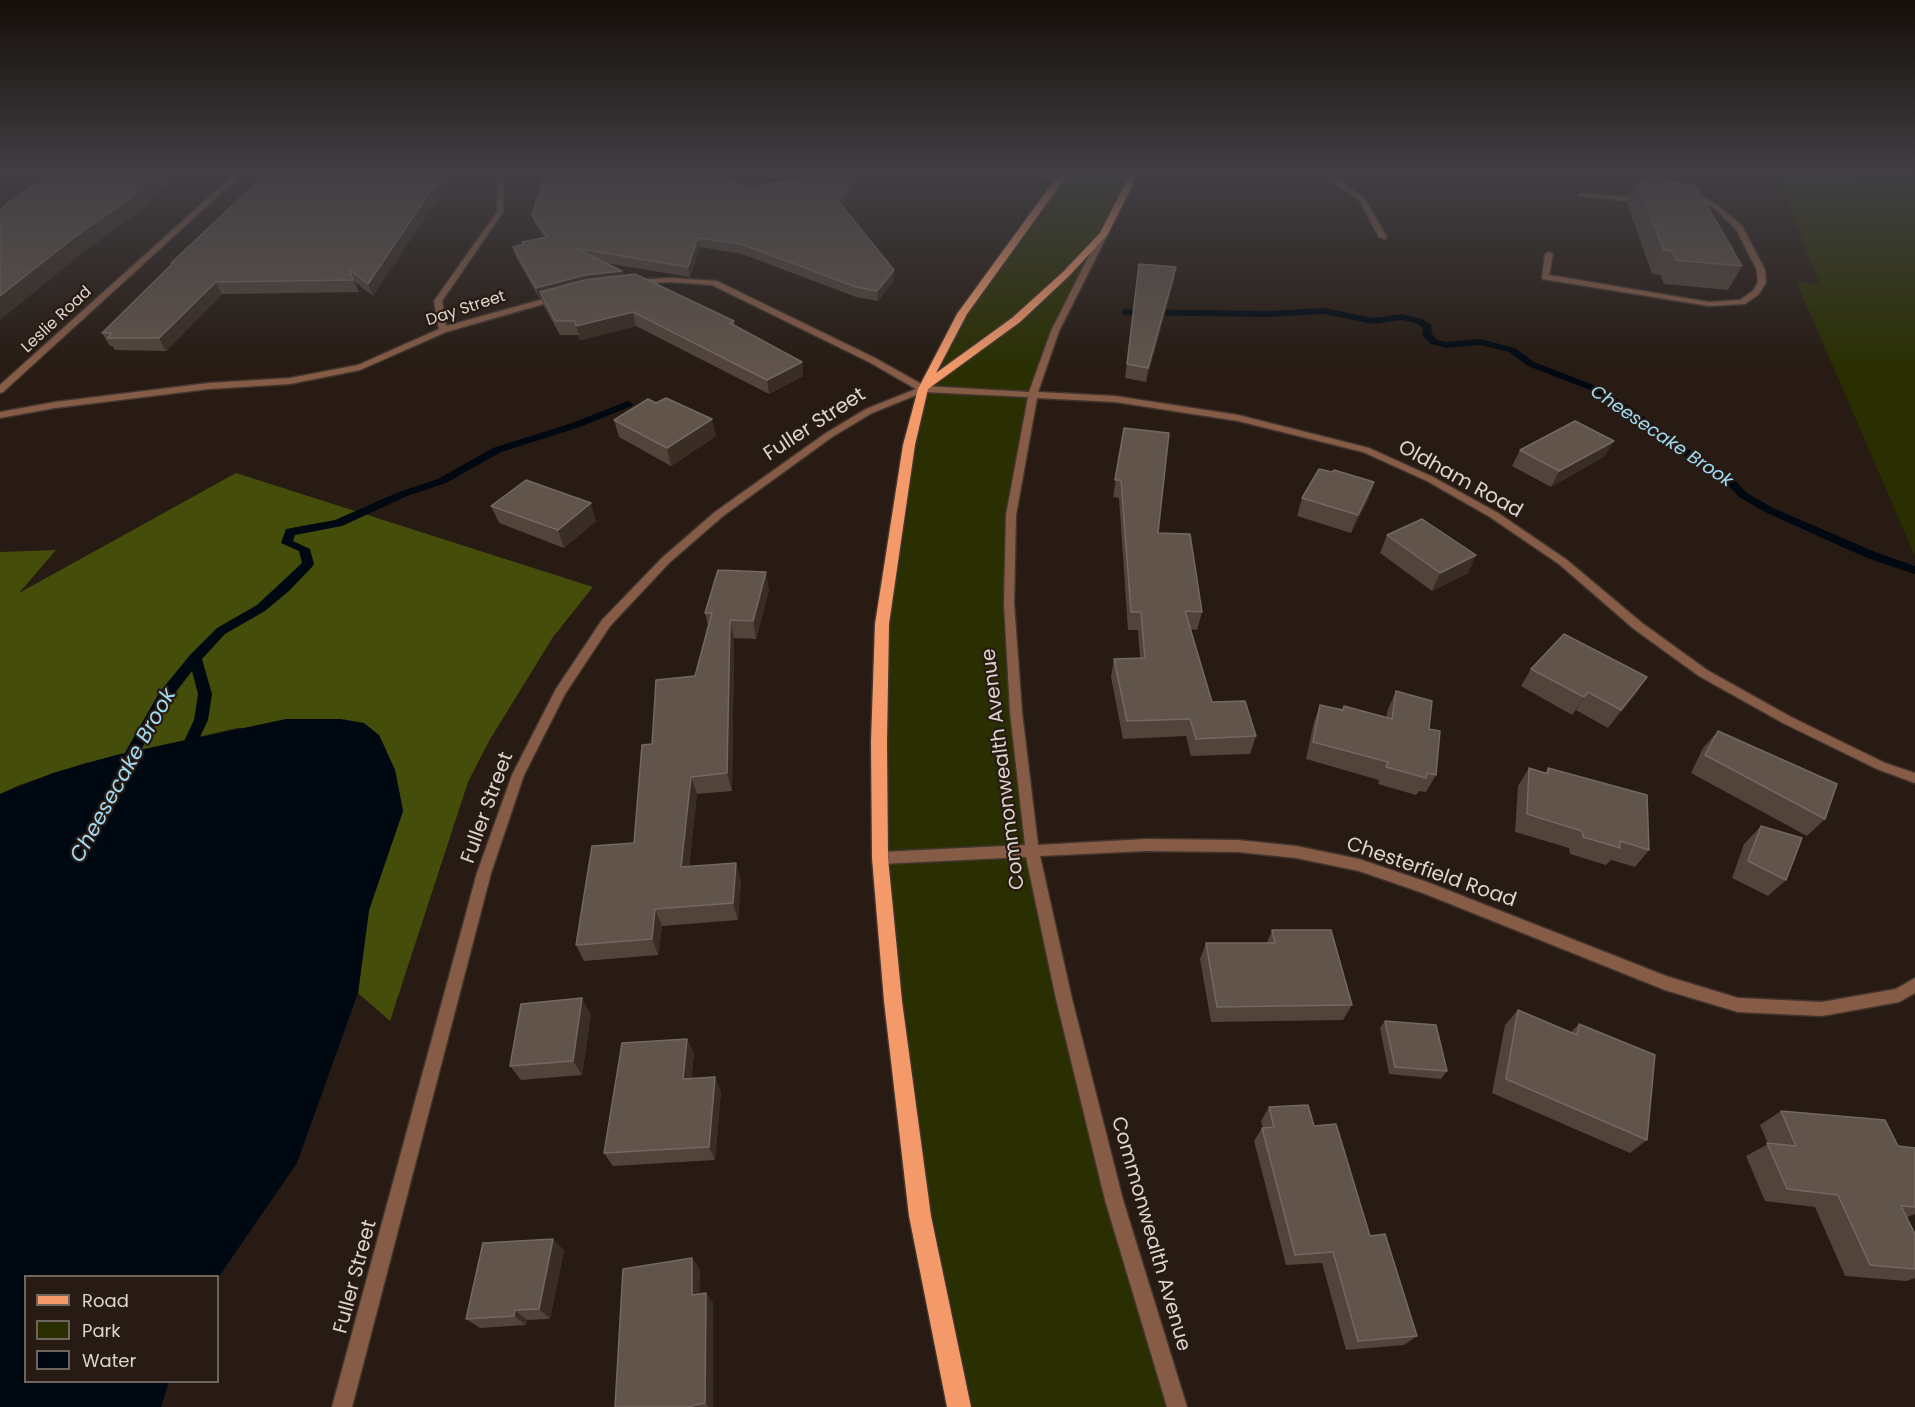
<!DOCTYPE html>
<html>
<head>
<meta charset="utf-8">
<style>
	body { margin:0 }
	#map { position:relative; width:1915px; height:1407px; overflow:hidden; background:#271b13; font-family:Poppins,sans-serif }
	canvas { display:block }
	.legend { position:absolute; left:24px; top:1275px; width:195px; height:108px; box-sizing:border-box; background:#271b13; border:2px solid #70655e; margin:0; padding:8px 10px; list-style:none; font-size:18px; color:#ded5cf }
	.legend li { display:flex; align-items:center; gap:12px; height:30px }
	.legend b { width:30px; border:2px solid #70655e }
</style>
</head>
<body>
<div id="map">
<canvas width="1915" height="1407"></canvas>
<ul class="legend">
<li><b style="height:8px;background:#f49a6a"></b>Road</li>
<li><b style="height:16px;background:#292f00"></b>Park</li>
<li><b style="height:16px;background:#000912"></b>Water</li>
</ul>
</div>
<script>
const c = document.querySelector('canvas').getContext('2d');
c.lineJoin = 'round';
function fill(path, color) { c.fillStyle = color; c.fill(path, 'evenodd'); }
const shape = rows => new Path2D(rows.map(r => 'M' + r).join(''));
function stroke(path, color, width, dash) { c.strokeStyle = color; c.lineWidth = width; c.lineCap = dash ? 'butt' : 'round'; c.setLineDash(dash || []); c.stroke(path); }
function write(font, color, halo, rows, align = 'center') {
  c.font = font + ' Poppins,sans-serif'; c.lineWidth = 4.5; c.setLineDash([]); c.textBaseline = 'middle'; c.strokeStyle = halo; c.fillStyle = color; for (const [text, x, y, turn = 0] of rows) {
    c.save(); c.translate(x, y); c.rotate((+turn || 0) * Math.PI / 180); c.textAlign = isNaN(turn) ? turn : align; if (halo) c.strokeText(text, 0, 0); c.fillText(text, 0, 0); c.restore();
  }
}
const green = shape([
	[1064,174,1140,174,1104,234,1055,331,1021,447,1009,603,1032,852,1177,1407,959,1407,920,1216,880,858,882,624,923,389,944,343],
	[1777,174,1813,174,1915,184,1915,556,1796,281,1820,285]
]);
const forest = shape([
	[236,473,593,587,553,637,489,741,468,782,390,1021,358,993,369,910,403,811,395,770,379,735,237,728,85,763,19,785,0,794,0,552,56,550,19,593]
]);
const water = shape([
	[286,719,341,719,364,723,379,735,395,770,403,811,369,910,358,993,297,1163,218,1278,26,1276,26,1382,169,1382,161,1407,0,1407,0,794,53,773,116,755]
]);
const stream = shape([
	[1324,308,1373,318,1402,314,1422,319,1431,325,1432,334,1437,340,1447,342,1480,339,1515,348,1534,362,1596,386,1635,410,1678,443,1731,476,1747,493,1773,508,1875,552,1915,566,1915,574,1867,558,1765,512,1739,497,1723,480,1670,447,1627,414,1590,390,1528,366,1509,352,1480,345,1447,348,1431,344,1422,335,1423,328,1416,323,1402,320,1373,324,1324,314,1267,317,1125,315,1121,312,1125,309,1267,311,1324,308],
	[628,401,633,404,632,406,580,427,501,452,446,483,407,496,342,526,295,535,293,541,310,549,314,564,312,567,290,590,265,611,225,634,202,659,212,694,208,720,190,758,185,759,180,758,178,754,194,720,198,694,192,671,169,701,130,769,120,769,118,765,159,693,190,655,217,628,257,605,302,563,299,551,281,543,286,529,335,520,399,492,438,479,493,448,572,423,628,401]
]);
const service = shape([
	[1028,174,1046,174,1064,179,1061,181,1028,174],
	[1321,174,1329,174,1364,198,1387,237,1386,239,1379,237,1359,200,1321,174],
	[1639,174,1651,174,1684,185,1718,206,1742,226,1765,270,1766,282,1759,294,1745,304,1709,306,1542,279,1545,254,1549,252,1553,254,1549,275,1709,302,1740,300,1753,291,1758,282,1757,270,1736,229,1714,208,1680,187,1639,174],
	[1581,193,1643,199,1646,201,1643,203,1579,196,1578,195,1581,193]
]);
const minor = shape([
	[235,174,242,174,3,392,0,393,0,385,235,174],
	[498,174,504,174,503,212,442,301,446,326,558,295,562,297,561,299,446,332,360,370,290,384,209,389,55,408,0,418,0,412,55,402,209,383,290,378,358,365,439,329,434,301,497,212,498,174],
	[1101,232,1108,234,1059,331,1038,392,1115,396,1238,415,1369,448,1433,477,1498,513,1567,560,1642,623,1707,670,1791,717,1885,763,1915,773,1915,783,1877,769,1783,723,1699,676,1634,629,1559,564,1490,517,1427,481,1363,452,1238,421,1115,402,1037,398,1016,515,1014,603,1022,712,1038,845,1146,839,1238,840,1296,846,1359,859,1427,882,1666,976,1738,998,1822,1002,1896,989,1915,978,1915,993,1899,1002,1822,1016,1738,1012,1665,990,1423,893,1359,871,1296,858,1238,852,1146,851,1040,856,1072,999,1123,1200,1187,1407,1167,1407,1105,1200,1056,999,1026,857,880,864,875,862,873,858,875,854,880,852,1025,845,1010,712,1004,603,1006,515,1028,397,924,392,872,413,832,437,723,516,670,562,610,626,565,694,524,775,491,873,352,1407,332,1407,477,873,512,775,556,689,602,620,662,558,715,512,826,433,866,409,916,389,869,362,712,285,671,282,634,284,630,282,634,280,671,278,717,281,875,358,925,386,1029,392,1051,331,1101,232]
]);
const primary = shape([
	[1059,174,1068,174,967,314,936,373,1012,318,1063,272,1100,233,1130,174,1138,174,1108,234,1069,276,1020,322,928,389,915,445,889,624,887,742,888,858,902,1001,931,1216,971,1407,947,1407,909,1216,884,1001,872,858,871,742,875,624,903,445,918,389,957,314,1059,174]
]);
const wall = shape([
	[266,174,454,174,373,296,355,282,359,292,222,294,166,351,115,350,112,346,110,346,102,333,172,264,171,263],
	[834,174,857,174,858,180,842,206,894,270,894,280,878,301,856,297,742,254,700,247,690,277,605,263,622,271,623,275,734,321,735,326,802,362,803,376,769,394,636,326,580,340,578,335,560,335,544,306,541,298,539,298,516,257,513,247,523,245,522,242,544,237,535,224,532,215,750,187],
	[1637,181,1742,266,1728,290,1664,284,1660,275,1652,274,1627,203],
	[1139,264,1174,280,1146,382,1125,378],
	[656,403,716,436,671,466,619,437,614,420],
	[1124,428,1158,533,1202,612,1197,630,1191,629,1212,702,1256,736,1250,754,1191,756,1186,736,1123,739,1111,677,1114,659,1140,658,1138,630,1128,630,1119,498,1113,497],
	[1520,450,1605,456,1551,487,1512,466],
	[1332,472,1374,482,1368,500,1351,533,1297,516,1302,498],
	[491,506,596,521,564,548,499,523],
	[1387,535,1476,555,1468,573,1432,591,1380,553],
	[769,590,756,639,734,638,732,791,697,794,689,867,741,880,738,920,662,926,658,955,584,961,576,945,634,843,652,744,695,676,708,625,705,613],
	[1531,669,1647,677,1635,695,1608,728,1576,710,1572,715,1521,686],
	[1396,691,1429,729,1436,775,1426,792,1419,791,1416,795,1378,784,1379,780,1306,759,1314,722,1320,705,1342,710,1344,706,1386,717,1388,709],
	[1718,731,1825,819,1807,836,1691,773,1703,748],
	[1529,768,1545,773,1548,768,1649,850,1635,867,1611,860,1606,865,1570,854,1569,848,1515,832,1518,786],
	[1761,826,1786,880,1768,896,1732,878,1744,844],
	[1272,930,1352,1005,1343,1020,1211,1022,1200,959,1206,943,1267,943],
	[1518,1010,1571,1032,1579,1024,1647,1140,1630,1153,1492,1093,1505,1025],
	[591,1014,582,1075,521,1080,510,1066],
	[1385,1021,1447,1071,1441,1079,1389,1074,1380,1028],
	[687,1039,694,1054,691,1079,721,1091,715,1160,613,1166,604,1153],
	[1269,1107,1314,1126,1370,1236,1417,1336,1404,1345,1346,1350,1322,1263,1286,1265,1254,1141,1262,1128,1263,1128,1261,1121],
	[1781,1111,1898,1146,1915,1148,1915,1214,1907,1217,1915,1234,1915,1278,1906,1281,1845,1276,1815,1207,1765,1201,1746,1156,1768,1144,1760,1125],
	[564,1250,550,1319,527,1320,526,1325,480,1328,466,1319],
	[700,1269,699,1294,713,1303,713,1407,615,1407]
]);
const shadedWall = shape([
	[159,174,182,174,135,215,85,251,0,320,0,296,76,236],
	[442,174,454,174,373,296,368,284],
	[855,174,857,174,858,180,839,211,838,201],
	[698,238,700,247,690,277,688,267],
	[1176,267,1174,280,1146,382,1148,368],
	[350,270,355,282,359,292,353,280],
	[894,270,894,280,878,301,877,291],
	[622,271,624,281,540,292,541,298,539,298,536,288,585,275],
	[216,282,222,294,166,351,159,338],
	[633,312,636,326,580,340,576,326],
	[802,362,803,376,769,394,767,380],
	[712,419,716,436,671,466,667,448],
	[1614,441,1605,456,1551,487,1559,471],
	[1374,482,1368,500,1351,533,1358,515],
	[591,503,596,521,564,548,558,530],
	[1476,555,1468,573,1432,591,1440,573],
	[766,572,769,590,756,639,753,621],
	[730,620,734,638,732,791,727,773],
	[1647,677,1635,695,1608,728,1621,710],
	[1588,692,1576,710,1572,715,1584,697],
	[691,777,697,794,687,884,681,867],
	[736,863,741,880,738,920,733,903],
	[655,909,662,926,658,955,652,939],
	[582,998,591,1014,582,1075,573,1061],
	[687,1039,694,1054,690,1093,683,1079],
	[715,1077,721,1091,715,1160,709,1147],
	[553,1239,564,1250,550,1319,539,1309],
	[692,1258,700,1269,699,1305,692,1295],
	[706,1293,713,1303,713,1407,709,1407,705,1403],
	[515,1310,527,1320,526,1325,514,1316]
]);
const building = shape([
	[50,174,159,174,127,201,76,236,0,296,0,209,50,174],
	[266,174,442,174,368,284,350,270,353,280,216,282,159,338,107,338,112,333,102,333,173,263,171,263,266,174],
	[545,174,712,174,750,187,834,174,855,174,838,201,894,270,877,291,856,287,741,244,698,238,688,267,575,248,622,271,585,275,536,288,513,247,524,244,522,242,548,237,532,215,545,174],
	[1637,181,1696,186,1742,266,1676,260,1672,251,1664,250,1637,181],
	[1139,264,1176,267,1148,368,1127,364,1139,264],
	[635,274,734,321,730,323,802,362,767,380,633,312,576,326,575,321,555,321,540,292,585,280,635,274],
	[666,398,712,419,667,448,614,420,648,399,656,403,666,398],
	[1575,421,1614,441,1559,471,1520,450,1575,421],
	[1124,428,1169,433,1158,533,1190,534,1202,612,1185,611,1212,702,1245,701,1256,736,1196,739,1190,719,1127,721,1114,659,1145,658,1141,612,1131,612,1121,480,1115,480,1124,428],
	[1319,469,1332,472,1334,470,1374,482,1358,515,1302,498,1319,469],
	[526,480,591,503,558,530,491,506,526,480],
	[1422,519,1476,555,1440,573,1387,535,1422,519],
	[718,570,766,572,753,621,730,620,727,773,691,777,681,867,736,863,733,903,655,909,652,939,576,945,592,846,634,843,642,745,652,744,656,680,695,676,712,613,705,613,718,570],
	[1564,634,1647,677,1621,710,1588,692,1584,697,1531,669,1564,634],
	[1396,691,1432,701,1429,729,1440,731,1436,775,1427,773,1426,778,1386,767,1388,762,1313,742,1320,705,1343,710,1344,706,1392,719,1396,691],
	[1718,731,1837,784,1825,819,1705,755,1718,731],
	[1529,768,1548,774,1548,768,1647,795,1649,850,1620,841,1620,848,1583,837,1582,831,1527,814,1529,768],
	[1761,826,1802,838,1786,880,1748,861,1761,826],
	[1272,930,1331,930,1352,1005,1217,1007,1206,943,1275,943,1272,930],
	[582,998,573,1061,510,1066,521,1004,582,998],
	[1518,1010,1577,1035,1579,1024,1655,1055,1647,1140,1506,1079,1518,1010],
	[1385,1021,1436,1025,1447,1071,1395,1067,1385,1021],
	[687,1039,683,1079,715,1077,709,1147,604,1153,622,1043,687,1039],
	[1308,1105,1314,1126,1336,1124,1370,1236,1385,1234,1417,1336,1358,1341,1333,1252,1295,1255,1262,1128,1274,1127,1269,1107,1308,1105],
	[1781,1111,1885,1120,1898,1146,1915,1148,1915,1207,1901,1206,1915,1234,1915,1269,1870,1265,1838,1195,1787,1189,1767,1143,1796,1146,1781,1111],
	[553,1239,539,1309,515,1310,514,1316,466,1319,483,1243,553,1239],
	[692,1258,692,1295,706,1293,705,1403,693,1405,692,1407,615,1407,623,1269,692,1258]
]);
const farStreetnames = [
	["Day Street",466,309,-18],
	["Leslie Road",57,320,-43]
];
const farWaternames = [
	["Cheesecake Brook",1661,437,34]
];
const streetNames = [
	["Fuller Street",815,425,-33],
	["Oldham Road",1460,480,29],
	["Commonwealth Avenue",1004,769,-97],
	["Fuller Street",488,808,-70],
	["Chesterfield Road",1431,873,19],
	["Commonwealth Avenue",1150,1234,74],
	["Fuller Street",356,1277,-75]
];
const waterNames = [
	["Cheesecake Brook",124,776,-61]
];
fill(green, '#292f00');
fill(forest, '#444d09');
fill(water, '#000912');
fill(stream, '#000912');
stroke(service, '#41352d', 3);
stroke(minor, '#41352d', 3);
stroke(primary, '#41352d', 3);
fill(service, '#875c46');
fill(minor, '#875c46');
fill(primary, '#f49a6a');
fill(wall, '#52443b');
fill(shadedWall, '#3a2d24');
fill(building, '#61544b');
stroke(building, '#746860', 1.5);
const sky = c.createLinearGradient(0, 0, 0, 371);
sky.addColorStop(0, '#150f0a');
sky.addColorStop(0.47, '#413f44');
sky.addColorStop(1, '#413f4400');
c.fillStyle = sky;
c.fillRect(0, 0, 1915, 371);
write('16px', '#ded5cf', '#271b13', farStreetnames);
write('italic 18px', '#a2dcf6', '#271b13', farWaternames);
write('20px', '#ded5cf', '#271b13', streetNames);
write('italic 21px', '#a2dcf6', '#271b13', waterNames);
</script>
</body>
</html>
